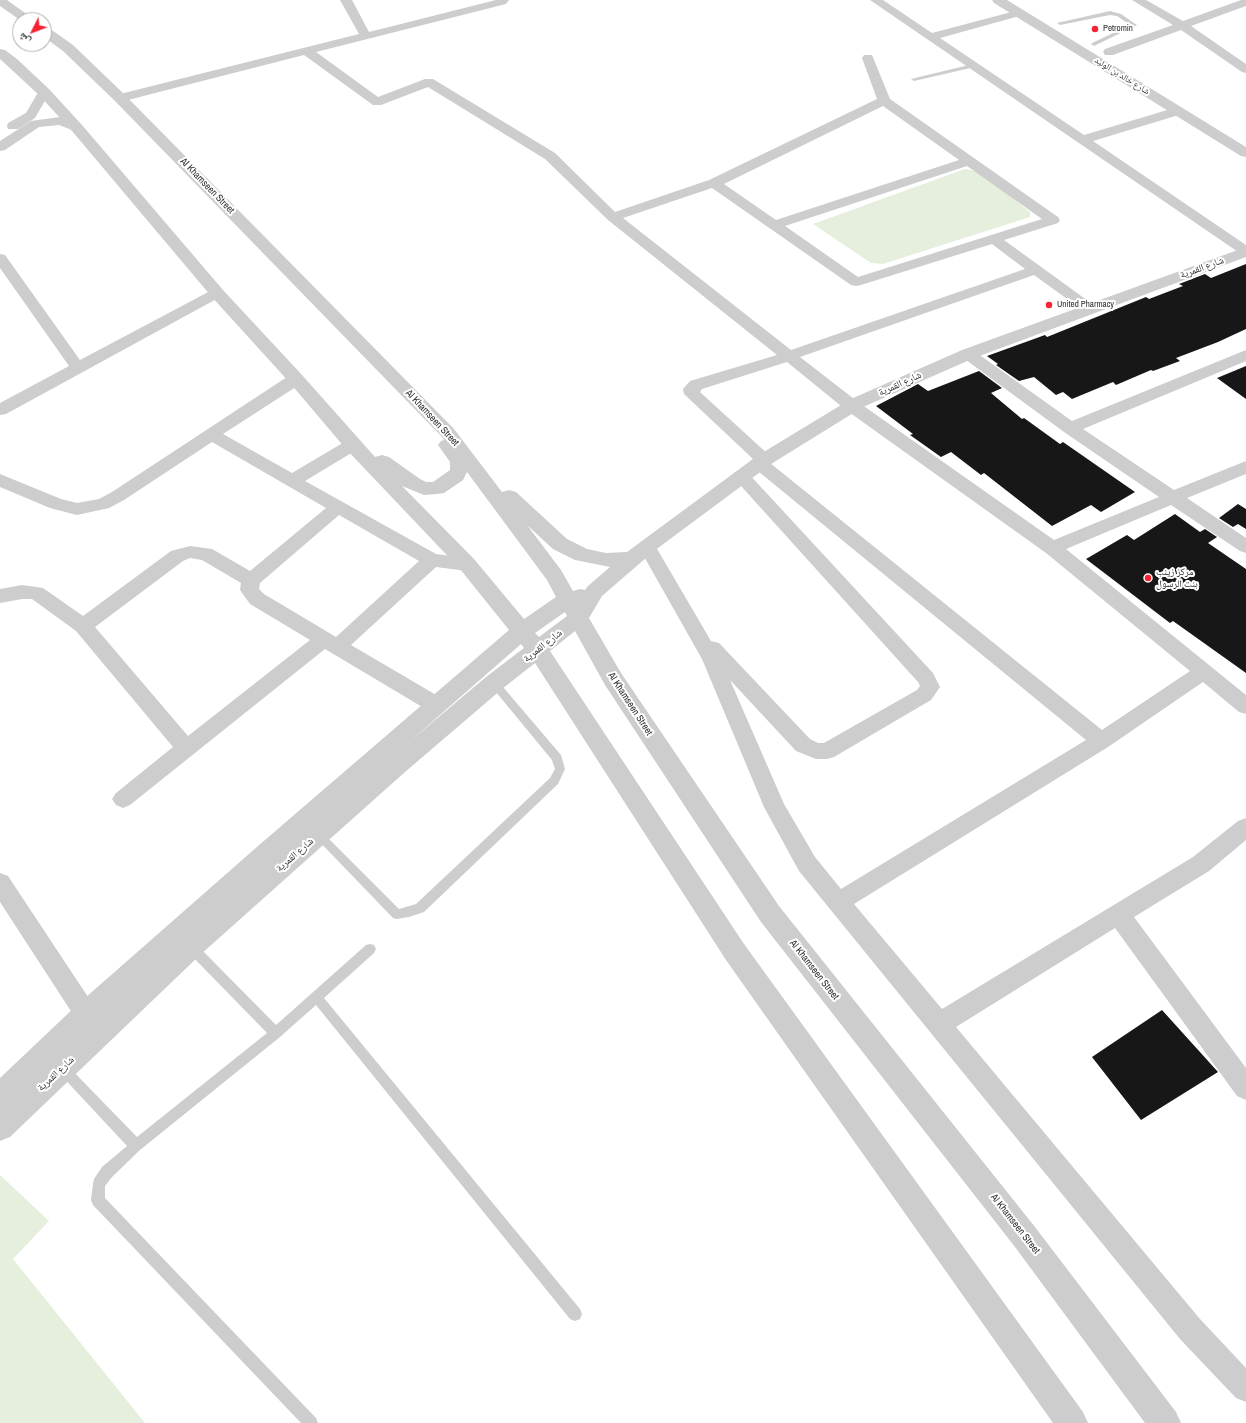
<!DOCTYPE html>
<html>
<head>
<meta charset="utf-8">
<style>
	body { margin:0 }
	#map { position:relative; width:1246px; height:1423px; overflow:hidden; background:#fff; font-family:"Archivo Narrow","Noto Naskh Arabic",sans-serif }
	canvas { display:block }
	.north { position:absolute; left:12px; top:12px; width:40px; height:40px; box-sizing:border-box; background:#fff; border:1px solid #acacac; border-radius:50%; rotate:228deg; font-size:11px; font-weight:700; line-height:16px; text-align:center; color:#303030 }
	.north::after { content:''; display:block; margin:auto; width:14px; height:18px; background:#f72234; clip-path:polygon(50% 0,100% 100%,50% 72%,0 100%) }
</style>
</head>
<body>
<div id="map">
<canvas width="1246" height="1423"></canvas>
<div class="north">ش</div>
</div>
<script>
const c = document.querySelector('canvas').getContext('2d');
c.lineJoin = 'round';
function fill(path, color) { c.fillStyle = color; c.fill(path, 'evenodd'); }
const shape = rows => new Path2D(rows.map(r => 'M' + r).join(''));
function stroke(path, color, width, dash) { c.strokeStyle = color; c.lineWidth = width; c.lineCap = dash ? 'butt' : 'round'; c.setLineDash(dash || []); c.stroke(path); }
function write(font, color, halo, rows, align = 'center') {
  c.font = font + ' "Archivo Narrow","Noto Naskh Arabic",sans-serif'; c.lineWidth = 4; c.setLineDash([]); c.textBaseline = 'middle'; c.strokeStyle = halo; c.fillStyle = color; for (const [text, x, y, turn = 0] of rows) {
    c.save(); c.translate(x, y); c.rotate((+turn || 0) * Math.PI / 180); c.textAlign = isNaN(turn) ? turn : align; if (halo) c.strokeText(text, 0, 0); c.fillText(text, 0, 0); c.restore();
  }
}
const green = shape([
	[965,169,980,172,1030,212,1030,217,883,264,871,263,813,224],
	[0,1175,49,1221,13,1259,145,1423,0,1423]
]);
const building = shape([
	[1246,264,1246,329,1218,342,1176,358,1180,361,1153,371,1151,370,1116,385,1113,382,1072,399,1063,392,1056,395,1034,377,1019,381,996,365,998,364,987,356,1045,335,1047,337,1146,297,1149,299,1183,286,1179,284,1205,274,1211,278],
	[1246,366,1246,399,1217,378],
	[979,371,1002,388,991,393,1022,419,1024,418,1060,444,1063,442,1135,492,1101,512,1091,505,1052,526,984,473,981,475,951,452,941,457,910,435,913,434,876,406,918,384,928,391],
	[1238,504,1246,509,1246,529,1238,524,1233,527,1219,518],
	[1175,514,1200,532,1205,529,1217,537,1208,543,1246,569,1246,673,1173,621,1170,623,1086,559,1127,535,1134,540],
	[1162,1010,1218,1072,1141,1120,1092,1057]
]);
const service = shape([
	[1110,11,1121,14,1137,25,1094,46,1091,44,1092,43,1130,25,1117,16,1110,15,1060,25,1057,23,1110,11],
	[973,64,976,66,975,67,914,81,911,79,973,64],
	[494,679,497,680,561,755,565,769,558,784,424,912,409,917,397,919,393,918,313,835,314,832,318,830,322,832,399,909,416,904,550,778,555,769,552,760,491,686,489,683,491,680,494,679],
	[191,942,195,943,276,1025,366,945,370,944,374,945,376,949,374,953,324,998,580,1309,582,1314,580,1319,575,1321,570,1319,316,1005,280,1037,140,1150,112,1177,105,1186,105,1198,316,1418,318,1423,301,1423,93,1205,91,1200,93,1184,94,1179,102,1167,127,1146,59,1073,57,1069,59,1065,63,1063,67,1065,137,1137,267,1033,187,951,185,947,187,943,191,942]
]);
const minor = shape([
	[340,0,352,0,369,32,496,0,509,0,506,4,316,52,378,97,425,79,433,79,555,153,615,212,709,180,877,99,862,58,864,55,872,55,890,99,1058,217,1060,220,1058,223,1004,240,1095,306,1098,309,1095,312,1090,314,1085,312,1034,275,800,357,858,402,1054,540,1159,497,1064,432,962,357,960,354,962,351,968,349,974,351,1072,421,1246,350,1246,361,1083,429,1174,490,1246,461,1246,474,1187,498,1246,538,1246,553,1240,551,1171,505,1066,549,1246,695,1246,714,1239,712,1203,682,1108,747,854,904,942,1009,1193,857,1238,821,1246,818,1246,840,1209,871,1134,917,1246,1068,1246,1100,1237,1096,1115,928,956,1027,1200,1319,1246,1368,1246,1402,1236,1398,1180,1339,799,871,764,807,702,659,638,546,641,542,647,540,653,542,711,641,719,643,810,739,818,743,824,743,917,690,920,686,918,682,732,476,735,472,741,470,747,472,933,673,940,687,931,700,834,757,827,759,816,759,796,751,730,680,784,804,815,857,841,889,1086,740,753,467,751,463,753,459,684,394,683,389,690,381,777,355,608,220,545,159,428,87,381,105,373,105,304,55,120,102,116,101,114,98,116,95,359,34,340,0],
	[883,106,959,160,776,220,724,184,883,106],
	[967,166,1042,219,858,277,785,226,967,166],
	[712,188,851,285,856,286,861,285,992,244,1025,269,791,350,623,218,712,188],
	[787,362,846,410,1046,553,1190,671,1102,730,770,463,772,460,770,456,700,392,702,389,787,362],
	[870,0,883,0,932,33,1019,10,1023,11,1025,13,1023,15,940,38,1084,135,1174,108,1182,108,1184,111,1182,114,1093,141,1246,245,1246,255,1241,254,870,0],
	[1132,0,1146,0,1183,21,1241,0,1246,0,1246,6,1191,26,1246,64,1246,73,1242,72,1181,30,1113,55,1105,55,1103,52,1105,49,1173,25,1132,0],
	[44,88,48,89,50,92,35,118,18,129,8,129,7,126,8,123,26,113,40,89,44,88],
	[60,117,82,125,83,128,82,131,77,132,59,125,39,127,5,150,0,151,0,141,31,121,60,117],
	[0,254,5,255,80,360,212,290,217,289,222,290,224,293,222,296,6,414,0,415,0,403,69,366,0,268,0,254],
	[296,374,302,375,304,379,302,383,223,434,292,473,346,441,352,440,358,441,360,445,358,449,305,481,436,554,473,559,476,564,473,569,467,571,436,567,351,645,443,699,446,705,443,711,436,713,429,711,325,649,130,805,123,808,116,805,112,799,116,793,173,747,76,631,32,599,22,599,0,603,0,589,22,585,43,588,83,616,171,551,190,546,212,549,250,571,326,508,212,442,124,500,109,508,77,515,50,508,0,487,0,474,61,499,77,503,99,499,112,492,290,375,296,374],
	[339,515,419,561,336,637,264,594,259,589,260,583,339,515],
	[190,558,202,560,241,583,240,590,250,604,310,640,188,736,95,627,183,561,190,558],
	[0,873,8,876,94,1006,98,1014,94,1022,86,1025,78,1022,0,902,0,873]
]);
const tertiary = shape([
	[0,0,7,0,35,20,20,20,0,6,0,0],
	[992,0,1007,0,1246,147,1246,157,1241,156,994,3,992,0],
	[44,27,49,28,73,45,125,95,454,429,502,492,509,490,516,492,567,539,587,549,606,553,627,552,757,456,851,399,962,350,1246,247,1246,257,974,358,863,407,771,464,654,551,602,596,589,618,621,673,779,906,1035,1227,1176,1412,1181,1423,1145,1423,1015,1247,761,922,605,685,575,631,550,651,744,944,1083,1412,1088,1423,1053,1423,726,960,535,663,502,689,405,772,200,955,10,1137,0,1141,0,1078,77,1005,258,846,509,630,460,569,346,449,290,383,211,296,72,131,39,95,0,59,0,49,5,50,17,59,49,89,82,125,223,290,302,375,375,457,382,455,389,457,420,479,426,482,433,482,450,470,450,462,438,445,441,441,444,440,442,437,115,101,63,51,44,37,44,27],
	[467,472,547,580,556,597,524,619,474,559,402,486,424,495,437,494,444,493,463,480,467,472],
	[527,525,553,549,575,560,610,567,588,586,585,590,580,589,573,591,561,570,527,525],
	[565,612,567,616,539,637,535,633,565,612],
	[521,644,524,648,486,677,409,742,521,644]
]);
const markers = [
	[1095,29,4,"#f72234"],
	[1049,305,4,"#f72234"],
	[1148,578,4,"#f72234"]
];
const farPoinames = [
	["Petromin",1103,29],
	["United Pharmacy",1057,305]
];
const farStreetnames = [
	["شارع خالد بن الوليد",1122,76,32]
];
const streetNames = [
	["Al Khamseen Street",207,186,46],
	["شارع القمرية",1202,268,-20],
	["شارع القمرية",900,384,-24],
	["Al Khamseen Street",432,418,47],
	["شارع القمرية",543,646,-38],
	["Al Khamseen Street",630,704,57],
	["شارع القمرية",295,855,-41],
	["Al Khamseen Street",814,970,52],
	["شارع القمرية",56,1074,-43],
	["Al Khamseen Street",1015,1224,52]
];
const poiNames = [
	["مركز زينب",1156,572],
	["بنت الرسول",1156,584]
];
fill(green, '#e6eedd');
fill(building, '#171717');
fill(service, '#cdcdcd');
fill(minor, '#cdcdcd');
fill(tertiary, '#cdcdcd');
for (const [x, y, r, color] of markers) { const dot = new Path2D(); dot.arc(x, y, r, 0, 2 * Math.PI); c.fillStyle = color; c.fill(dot); stroke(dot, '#fff', 1.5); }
write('9px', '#303030', '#fff', farPoinames, 'left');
write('9px', '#303030', '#fff', farStreetnames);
write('10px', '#303030', '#fff', streetNames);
write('10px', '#303030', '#fff', poiNames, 'left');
</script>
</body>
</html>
